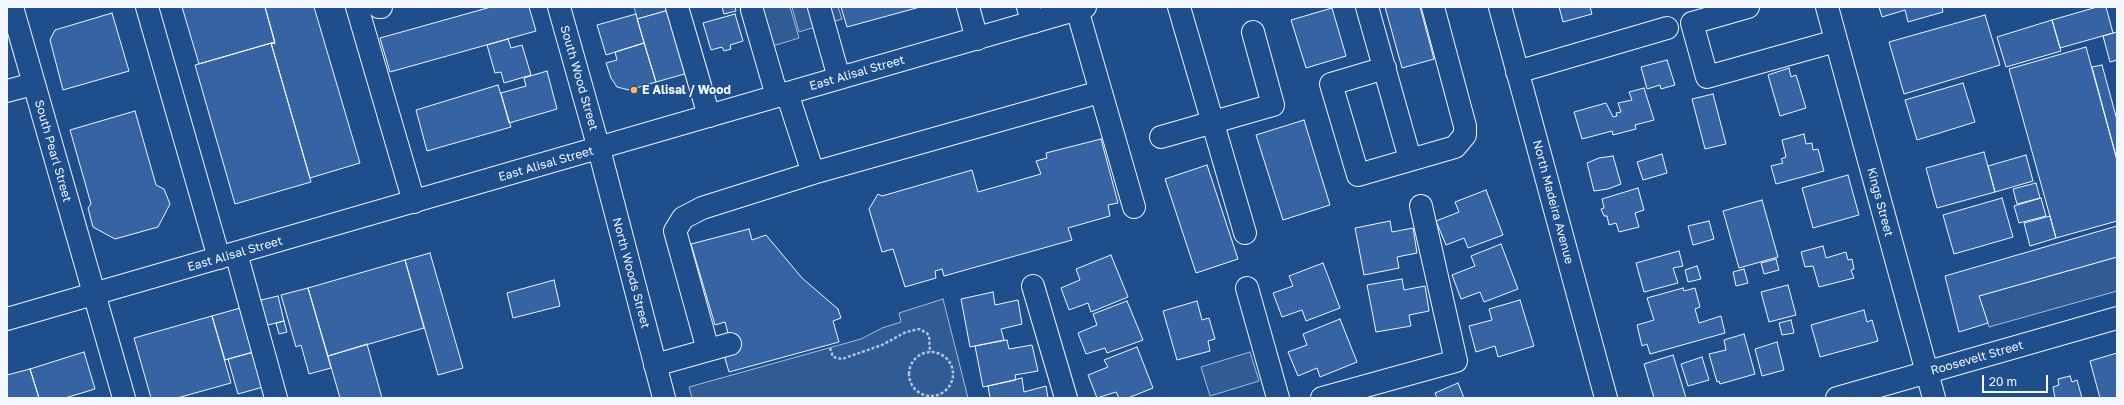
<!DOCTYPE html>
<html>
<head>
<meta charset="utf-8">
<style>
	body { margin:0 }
	#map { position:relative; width:2124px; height:405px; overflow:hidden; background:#1f4e8c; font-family:"Golos Text",sans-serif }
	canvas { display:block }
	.frame { position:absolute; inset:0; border:8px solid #f2f6ff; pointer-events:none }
	.scale { position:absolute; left:1982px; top:375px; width:66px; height:18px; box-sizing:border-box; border:2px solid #f2f6ff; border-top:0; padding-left:5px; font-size:12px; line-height:14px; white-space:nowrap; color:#f2f6ff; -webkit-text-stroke:3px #1f4e8c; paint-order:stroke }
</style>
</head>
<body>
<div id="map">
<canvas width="2124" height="405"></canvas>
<div class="frame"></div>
<div class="scale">20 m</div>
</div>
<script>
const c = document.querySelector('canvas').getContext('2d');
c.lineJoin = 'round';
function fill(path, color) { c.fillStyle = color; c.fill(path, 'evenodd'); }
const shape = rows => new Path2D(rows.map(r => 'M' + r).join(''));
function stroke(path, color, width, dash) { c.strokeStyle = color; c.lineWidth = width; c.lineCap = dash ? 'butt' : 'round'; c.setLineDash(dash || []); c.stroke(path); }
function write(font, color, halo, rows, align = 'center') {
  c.font = font + ' "Golos Text",sans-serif'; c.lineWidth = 3; c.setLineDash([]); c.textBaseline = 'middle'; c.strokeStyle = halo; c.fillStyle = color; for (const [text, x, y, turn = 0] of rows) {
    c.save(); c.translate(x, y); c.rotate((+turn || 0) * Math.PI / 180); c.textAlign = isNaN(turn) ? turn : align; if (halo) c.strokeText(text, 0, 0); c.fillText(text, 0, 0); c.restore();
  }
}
const built = shape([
	[634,7,679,7,637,19,634,7],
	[748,7,790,7,799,38,753,52,740,9,748,7],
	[792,7,838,7,842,19,799,32,792,7],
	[2117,257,2117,291,1989,327,1979,296,2117,257],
	[943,299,968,398,692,398,689,387,861,339,882,328,901,322,899,313,943,299],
	[1250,352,1259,381,1210,396,1201,367,1250,352]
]);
const building = shape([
	[182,7,265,7,275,42,199,64,182,7],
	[265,7,314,7,360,163,310,178,271,43,275,44,265,7],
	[491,7,529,7,536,31,390,72,380,38,491,7],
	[722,7,735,7,736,11,724,14,722,7],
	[841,7,920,7,847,27,841,7],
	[1385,7,1420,7,1434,59,1402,68,1385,7],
	[1559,7,1590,7,1592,14,1563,22,1559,7],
	[1879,7,1942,7,1943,12,1908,22,1905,10,1882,17,1879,7],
	[2097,7,2106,7,2113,33,2060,48,2052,20,2097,7],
	[1332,8,1346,56,1306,68,1291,20,1332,8],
	[669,10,688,73,656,82,637,19,669,10],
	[112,13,129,71,63,90,50,40,55,30,112,13],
	[636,14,644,43,606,55,597,25,636,14],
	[735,14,743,41,730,45,731,49,724,51,722,47,711,50,703,23,735,14],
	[1985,15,2000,65,1904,94,1889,42,1985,15],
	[2052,20,2061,51,2006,67,1997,37,2052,20],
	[2117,32,2117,60,2110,62,2103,36,2117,32],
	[508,39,511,48,522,45,531,75,504,83,501,72,495,73,487,45,508,39],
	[271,43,311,182,235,204,195,65,271,43],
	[644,43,656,82,629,90,617,87,611,78,606,63,617,60,615,52,644,43],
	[2086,47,2117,160,2117,221,2056,238,2009,69,2086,47],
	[1667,60,1675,85,1661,89,1660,85,1647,89,1641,67,1667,60],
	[2102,65,2117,120,2117,160,2092,67,2102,65],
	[1789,68,1791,77,1796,75,1806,108,1780,116,1768,75,1789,68],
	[547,71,557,109,509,123,501,93,526,86,524,78,547,71],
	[1963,83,1975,122,1917,140,1905,100,1963,83],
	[498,85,511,127,427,151,416,110,498,85],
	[1644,88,1654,120,1635,125,1636,129,1613,135,1612,131,1582,139,1574,112,1606,103,1613,117,1617,116,1616,113,1621,112,1618,103,1632,100,1629,92,1644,88],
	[1713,94,1726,144,1705,149,1692,99,1713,94],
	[135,111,156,185,164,189,170,204,158,227,115,239,93,227,88,208,91,204,70,130,135,111],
	[1304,120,1330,205,1283,220,1256,135,1304,120],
	[1804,134,1806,144,1812,143,1813,150,1818,149,1824,171,1776,184,1771,166,1783,163,1781,159,1786,157,1782,140,1804,134],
	[1101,139,1118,203,1108,205,1110,216,1068,228,1072,240,944,276,942,269,935,271,936,278,905,287,893,249,882,252,869,209,878,194,882,196,972,170,978,192,1041,174,1036,161,1047,158,1046,153,1101,139],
	[1984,152,1995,192,1937,208,1926,168,1984,152],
	[1662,154,1667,173,1643,180,1637,162,1662,154],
	[2026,155,2033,181,1995,192,1988,166,2026,155],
	[1613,156,1621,184,1608,189,1594,191,1587,163,1599,158,1613,156],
	[1207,165,1238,259,1196,273,1165,179,1207,165],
	[1848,175,1859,215,1813,228,1802,188,1848,175],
	[2036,183,2040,198,2017,204,2013,189,2036,183],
	[1638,188,1644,210,1635,213,1639,227,1619,232,1616,223,1609,225,1607,216,1604,216,1601,209,1604,208,1602,199,1638,188],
	[1486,190,1503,235,1468,248,1464,238,1446,245,1436,221,1459,212,1455,202,1486,190],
	[2002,198,2013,237,1954,254,1943,215,2002,198],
	[2041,198,2046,216,2019,223,2014,206,2041,198],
	[1762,200,1778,257,1739,268,1723,211,1762,200],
	[2050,216,2056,238,2030,246,2024,223,2050,216],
	[1390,221,1392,232,1413,228,1417,253,1397,257,1399,268,1364,275,1355,228,1390,221],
	[1709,221,1714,239,1693,245,1688,226,1709,221],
	[2117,226,2117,257,1979,296,1988,323,1959,332,1945,276,2117,226],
	[749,229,752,240,766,235,802,278,838,309,841,318,833,321,839,342,729,372,724,355,733,352,725,322,715,325,691,244,749,229],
	[1501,244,1518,289,1484,302,1480,292,1461,299,1452,275,1475,266,1471,256,1501,244],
	[1823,246,1826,258,1846,252,1848,260,1852,259,1854,269,1851,270,1854,278,1819,287,1813,266,1805,267,1801,252,1823,246],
	[1679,251,1683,266,1673,268,1678,283,1644,292,1636,263,1679,251],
	[430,253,463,368,438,375,405,260,430,253],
	[1111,255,1128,297,1091,312,1088,303,1069,310,1061,288,1080,280,1076,269,1111,255],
	[1776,259,1779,270,1764,274,1761,263,1776,259],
	[405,260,424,328,328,356,308,288,405,260],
	[1323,263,1340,308,1306,321,1302,310,1282,317,1273,293,1293,286,1289,276,1323,263],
	[1697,266,1701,279,1688,282,1685,270,1697,266],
	[1744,269,1748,283,1736,286,1733,272,1744,269],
	[1402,279,1404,290,1425,286,1429,311,1409,315,1411,326,1376,332,1367,285,1402,279],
	[554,280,560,306,513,318,507,293,554,280],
	[1788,285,1796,315,1769,322,1761,292,1788,285],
	[308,288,331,368,309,374,301,345,296,347,281,295,308,288],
	[1683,288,1684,291,1695,288,1700,307,1695,309,1699,323,1721,316,1725,333,1650,354,1647,344,1642,346,1637,325,1654,320,1647,298,1683,288],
	[993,292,995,305,1018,300,1022,324,1001,329,1004,340,970,347,961,299,993,292],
	[278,296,284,321,264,326,257,301,278,296],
	[1520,300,1534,346,1498,357,1495,346,1476,352,1469,326,1492,320,1489,309,1520,300],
	[1127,301,1143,340,1107,353,1105,348,1086,354,1078,333,1097,325,1093,314,1127,301],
	[1197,301,1202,320,1209,318,1215,339,1208,341,1210,351,1177,360,1163,311,1197,301],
	[247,306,260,350,225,360,212,316,247,306],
	[1864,310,1867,322,1872,320,1878,341,1820,357,1811,325,1864,310],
	[212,316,231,383,177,398,151,398,134,338,212,316],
	[1340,319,1357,362,1320,377,1317,368,1298,376,1288,352,1307,345,1303,334,1340,319],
	[1791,320,1794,333,1782,335,1779,323,1791,320],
	[284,321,287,332,279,334,276,323,284,321],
	[1744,334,1755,374,1720,384,1719,381,1717,382,1709,354,1726,350,1724,340,1744,334],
	[1007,340,1009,349,1032,345,1038,371,1015,375,1016,380,983,387,975,346,1007,340],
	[1777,342,1784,370,1762,376,1755,349,1777,342],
	[367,344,382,398,340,398,328,356,367,344],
	[1137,347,1153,388,1128,398,1119,398,1116,392,1097,398,1088,375,1108,367,1104,360,1137,347],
	[84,352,95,389,65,398,39,398,30,369,84,352],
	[254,352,263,387,238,394,228,359,254,352],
	[2117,353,2117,398,2100,398,2090,361,2117,353],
	[1673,355,1686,398,1654,398,1644,364,1673,355],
	[1702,357,1709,380,1688,386,1681,364,1702,357],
	[30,369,39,398,7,398,7,375,30,369],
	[2070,376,2072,382,2077,380,2082,398,2055,398,2053,387,2059,385,2058,379,2070,376],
	[1022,378,1024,392,1046,386,1048,398,990,398,988,386,1022,378],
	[1458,383,1464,398,1437,398,1435,393,1458,383]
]);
const path = shape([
	[830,348,833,357,842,359,882,345,906,332,919,329,927,333,929,336,930,352],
	'909 374a22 22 0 1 1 44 0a22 22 0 1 1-44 0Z'
]);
const minor = shape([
	[12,7,124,398],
	[147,7,219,258],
	[357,7,414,202],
	[379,7,381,7],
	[559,7,599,149,664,398],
	[677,7,709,116],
	[819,7,839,78],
	[968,7,977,39],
	[1028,7,1033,22],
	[1179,7,1245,233],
	[1367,7,1410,159],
	[1500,7,1606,398],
	[1748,7,1692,23,1707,77,1836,41],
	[1827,7,1934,398],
	[1077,9,1134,207],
	[752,10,777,96],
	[1385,68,1331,84,1358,175,1455,147,1465,135,1465,126,1433,7],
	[1517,72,1667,28],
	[7,91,33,84],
	[787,93,813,173],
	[1161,137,1273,105,1253,32],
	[236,253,276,398],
	[1033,286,1066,398],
	[1247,288,1278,398],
	[708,350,675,231,683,218,702,208,813,173,1100,92],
	[655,365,730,344],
	[1322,398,1456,361,1421,206],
	[1837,398,2117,318]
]);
const major = shape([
	[7,319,1085,7]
]);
const markers = [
	[634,90,4,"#ffb74d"]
];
const streetNames = [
	["East Alisal Street",857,73,-16],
	["South Wood Street",579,78,74],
	["South Pearl Street",53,151,74],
	["East Alisal Street",546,164,-16],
	["North Madeira Avenue",1553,202,75],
	["Kings Street",1880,202,75],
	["East Alisal Street",235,254,-16],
	["North Woods Street",631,273,75],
	["Roosevelt Street",1977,358,-16]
];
const poiNames = [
	["E Alisal / Wood",642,90]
];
fill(built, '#305b95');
stroke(built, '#a8bbd7', 1);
fill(building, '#3563a3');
stroke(building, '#f2f6ff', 1);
stroke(minor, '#f2f6ff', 24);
stroke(major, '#f2f6ff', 24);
stroke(path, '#b3c4dc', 2.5, [3, 2]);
stroke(minor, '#1f4e8c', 22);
stroke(major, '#1f4e8c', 22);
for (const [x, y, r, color] of markers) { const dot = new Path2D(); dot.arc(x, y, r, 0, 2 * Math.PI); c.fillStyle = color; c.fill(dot); stroke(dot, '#1f4e8c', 1.5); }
write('12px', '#f2f6ff', '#1f4e8c', streetNames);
write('bold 12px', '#f2f6ff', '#1f4e8c', poiNames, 'left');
</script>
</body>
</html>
